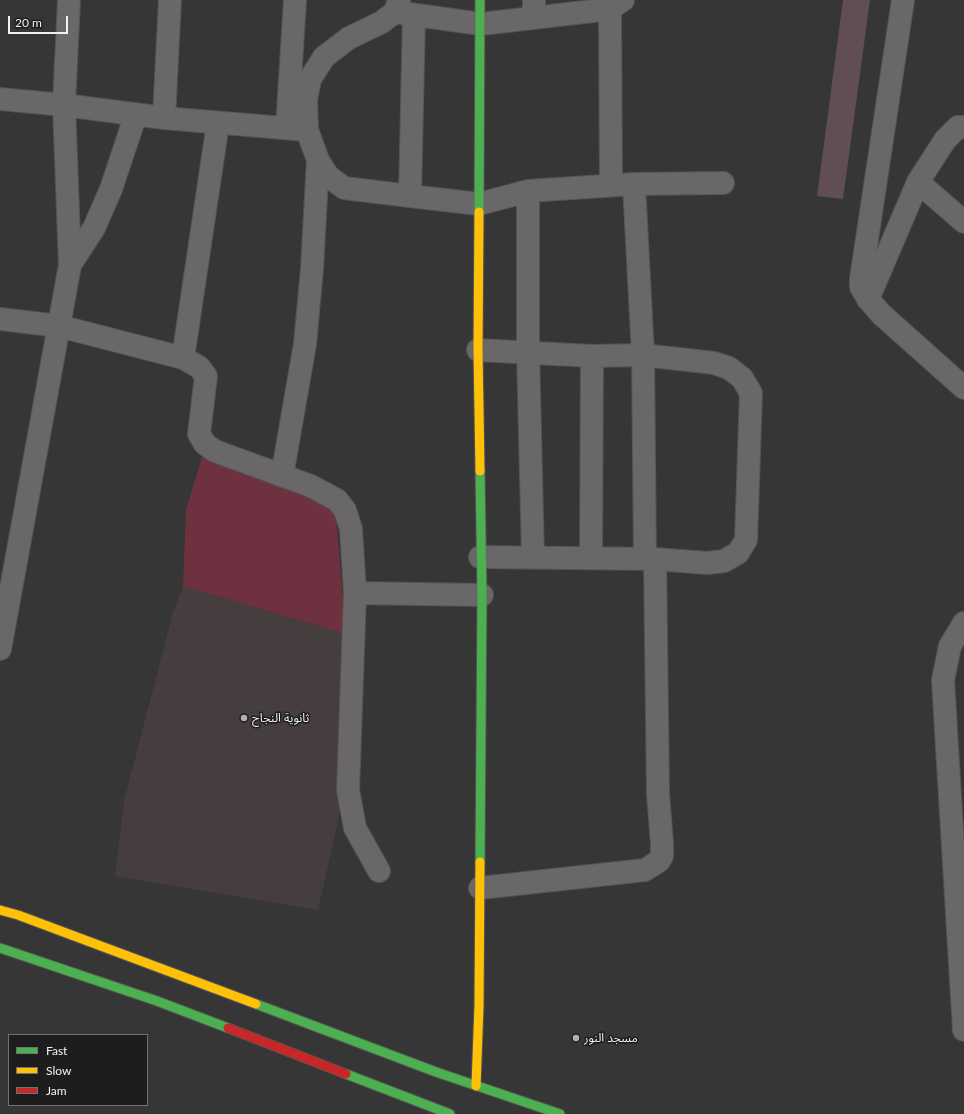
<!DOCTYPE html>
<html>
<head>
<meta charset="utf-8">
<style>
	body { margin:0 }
	#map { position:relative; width:964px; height:1114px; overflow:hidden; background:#373636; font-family:Lato,sans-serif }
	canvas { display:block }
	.legend { position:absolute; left:8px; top:1034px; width:140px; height:72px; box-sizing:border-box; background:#1e1d1d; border:1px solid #737172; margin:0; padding:5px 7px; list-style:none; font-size:12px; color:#f3f0f1 }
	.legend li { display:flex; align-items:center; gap:8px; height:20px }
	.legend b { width:20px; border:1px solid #737172 }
	.scale { position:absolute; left:8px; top:16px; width:60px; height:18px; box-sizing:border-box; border:2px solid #f3f0f1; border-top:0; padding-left:5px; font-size:12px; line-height:14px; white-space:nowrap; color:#f3f0f1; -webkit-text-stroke:3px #1e1d1d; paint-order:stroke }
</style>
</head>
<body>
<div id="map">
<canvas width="964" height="1114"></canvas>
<ul class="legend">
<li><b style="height:5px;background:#4caf50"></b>Fast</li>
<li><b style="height:5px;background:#ffc107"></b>Slow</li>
<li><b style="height:5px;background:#c62828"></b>Jam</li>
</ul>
<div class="scale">20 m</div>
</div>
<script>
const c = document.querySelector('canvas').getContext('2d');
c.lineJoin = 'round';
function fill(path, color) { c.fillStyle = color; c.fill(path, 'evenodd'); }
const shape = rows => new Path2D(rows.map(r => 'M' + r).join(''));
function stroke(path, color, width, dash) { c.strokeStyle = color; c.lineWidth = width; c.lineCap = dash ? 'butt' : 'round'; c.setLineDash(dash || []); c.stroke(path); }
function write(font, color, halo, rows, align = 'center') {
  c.font = font + ' Lato,"Noto Sans Arabic",sans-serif'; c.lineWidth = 3; c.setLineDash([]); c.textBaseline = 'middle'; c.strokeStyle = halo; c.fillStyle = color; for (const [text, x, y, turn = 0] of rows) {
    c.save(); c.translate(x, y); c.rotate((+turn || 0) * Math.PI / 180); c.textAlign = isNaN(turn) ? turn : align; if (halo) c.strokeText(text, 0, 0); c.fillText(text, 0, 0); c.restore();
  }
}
const built = shape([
	[183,586,346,634,339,817,318,910,115,876,124,801,172,616]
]);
const green = shape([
	[203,454,335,506,346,634,183,586,186,510]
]);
const building = shape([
	[843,0,870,0,843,199,817,196]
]);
const street = shape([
	[534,0,534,18],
	[903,0,861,279,861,287,868,299,881,314,964,388],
	[610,9,611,185],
	[395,12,481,24,610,9,623,0],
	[0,99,64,105,164,118,307,130,306,100,310,79,324,57,349,38,382,22,395,12,399,0],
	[164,118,170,0],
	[287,128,295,0],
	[307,130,318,160,328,176,344,188,410,196,479,204,528,191,634,184,723,183],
	[918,182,964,222],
	[634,184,643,355,645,559],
	[528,191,528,351,533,557],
	[410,196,414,15],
	[70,265,94,228,111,189,136,114],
	[868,299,918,182,945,140,958,127,964,127],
	[0,319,59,326,183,358,199,367,206,376,199,434,205,444,215,451,311,486,337,500,345,510,351,529,355,593,348,790,355,828,379,871],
	[478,350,592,356,643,355,714,363,729,368,742,378,751,393,746,540,738,553,724,561,707,563,655,559,480,557],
	[183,358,218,123],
	[282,476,305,344,312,269,318,160],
	[591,558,592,356],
	[355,593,482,595],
	[964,623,950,646,943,680,964,1030],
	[0,649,70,265,64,105,69,0],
	[480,888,645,870,659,861,662,856,662,844,658,794,655,559]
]);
const fast = shape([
	[479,212,480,0],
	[480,471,482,595,480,862],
	[0,948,157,1001,228,1028],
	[256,1004,436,1072,560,1114],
	[346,1074,450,1114]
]);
const slow = shape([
	[479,212,478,350,480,471],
	[0,910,18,915,256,1004],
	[476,1086,479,1006,480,862]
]);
const jam = shape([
	[228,1028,346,1074]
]);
const markers = [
	[244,718,4,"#b1afb0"],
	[576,1038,4,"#b1afb0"]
];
const poiNames = [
	["ثانوية النجاح",252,718],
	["مسجد النور",584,1038]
];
fill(built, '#463d3e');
fill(green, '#6e3140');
fill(building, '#604e52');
stroke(street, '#555454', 24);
stroke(fast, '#555454', 11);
stroke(slow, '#555454', 11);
stroke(jam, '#555454', 11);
stroke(street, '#696767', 22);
stroke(fast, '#4caf50', 9);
stroke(slow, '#ffc107', 9);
stroke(jam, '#c62828', 9);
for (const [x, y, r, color] of markers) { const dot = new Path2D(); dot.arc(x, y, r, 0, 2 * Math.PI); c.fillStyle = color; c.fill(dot); stroke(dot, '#1e1d1d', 1.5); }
write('12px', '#f3f0f1', '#1e1d1d', poiNames, 'left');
</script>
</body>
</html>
